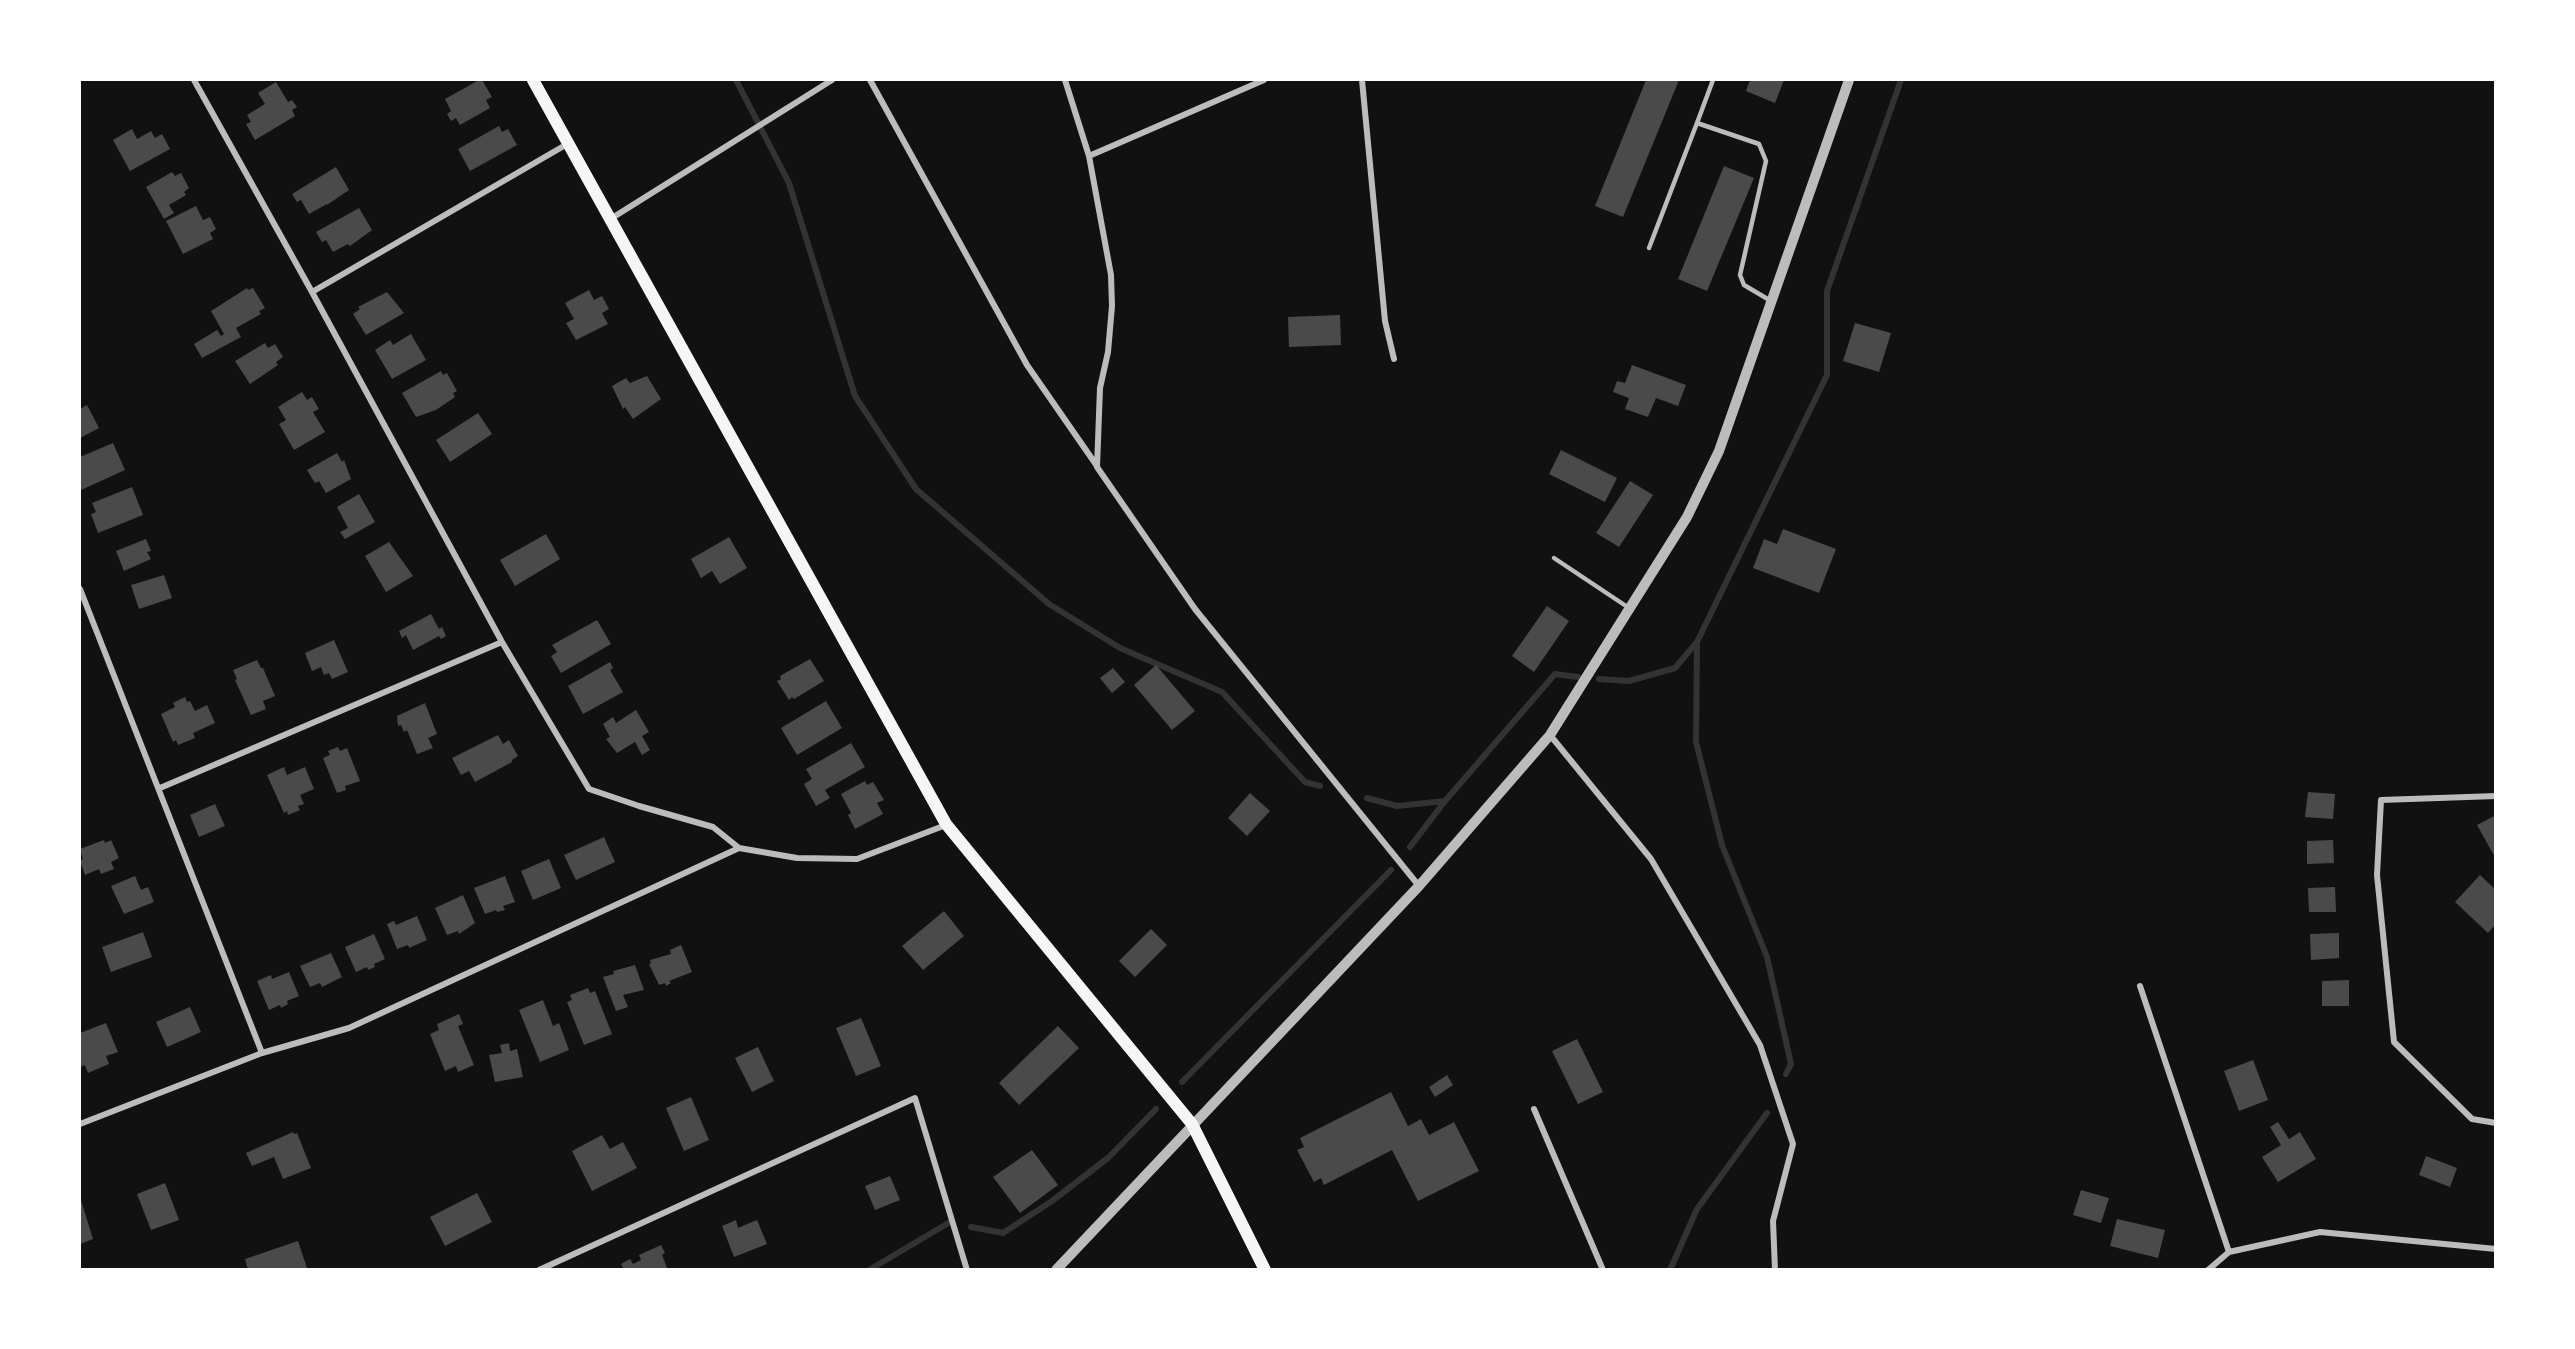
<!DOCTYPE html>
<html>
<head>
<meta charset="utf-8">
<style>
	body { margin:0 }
	#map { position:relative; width:2575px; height:1349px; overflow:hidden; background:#111; font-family:Roboto,sans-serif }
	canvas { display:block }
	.frame { position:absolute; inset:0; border:81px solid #fff; pointer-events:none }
</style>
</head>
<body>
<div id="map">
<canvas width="2575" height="1349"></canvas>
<div class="frame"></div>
</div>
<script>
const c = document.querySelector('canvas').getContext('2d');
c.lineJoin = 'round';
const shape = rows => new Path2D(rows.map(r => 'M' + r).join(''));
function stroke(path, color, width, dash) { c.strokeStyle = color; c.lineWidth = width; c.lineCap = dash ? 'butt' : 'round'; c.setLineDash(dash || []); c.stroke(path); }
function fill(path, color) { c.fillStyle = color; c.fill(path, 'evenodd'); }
const stream = shape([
	[736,80,789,183,855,396,916,489,1049,604,1120,648,1222,692,1305,782,1320,786],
	[1697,642,1696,742,1722,845,1767,957,1791,1064,1786,1074],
	[1599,679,1629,681,1675,668,1697,642,1827,375,1827,291,1901,80],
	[1367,798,1397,806,1445,801],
	[1410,847,1445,801,1555,674,1578,677],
	[1182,1082,1391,870],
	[971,1227,1003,1233,1052,1201,1108,1158,1156,1109],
	[869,1270,950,1222],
	[1670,1270,1697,1209,1767,1113]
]);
const building = shape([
	[479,80,482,80,492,97,486,100,490,108,460,125,456,118,451,121,447,114,451,111,445,99],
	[1646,80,1679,80,1623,217,1595,206],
	[1750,80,1784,80,1775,103,1746,91],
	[276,82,288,102,292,100,297,107,292,110,295,116,255,140,246,124,251,122,247,115,265,104,258,93],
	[499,126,502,132,508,129,517,145,470,171,458,149],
	[132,129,137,139,151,131,155,138,162,134,170,149,130,171,113,140],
	[1724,166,1754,178,1707,291,1678,279],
	[336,167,349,190,327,205,327,204,309,214,301,200,297,202,292,194],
	[172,172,175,176,181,173,189,188,184,192,186,195,169,205,174,213,164,219,146,187],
	[196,206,203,220,210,217,216,229,210,233,213,239,183,254,166,221],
	[359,208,372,230,350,246,348,244,333,252,326,240,322,242,316,232],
	[247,288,248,290,253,288,265,308,259,311,261,314,236,328,241,337,202,358,194,344,217,330,221,336,224,334,211,311],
	[589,290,594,300,602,296,609,309,602,313,608,324,576,340,566,323,574,319,565,303],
	[387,292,404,313,366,335,353,314,360,309,358,307],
	[1340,315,1341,345,1289,347,1288,317],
	[1855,323,1891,333,1879,372,1843,361],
	[411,334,426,360,392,379,375,350,390,340,393,345],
	[265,343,268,348,275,344,283,357,276,362,278,365,250,384,235,361],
	[1632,365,1686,385,1678,406,1656,398,1648,417,1625,409,1629,398,1613,392,1617,381,1625,383],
	[441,371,443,375,447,373,457,391,453,393,455,397,436,410,416,417,402,393],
	[647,376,661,399,633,419,625,407,623,409,612,386,626,378,630,383],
	[302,392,307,400,312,397,319,409,313,412,325,432,294,450,279,424,286,420,278,407],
	[87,405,99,428,80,438,80,409],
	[478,413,492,434,450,462,436,440],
	[113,443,125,470,81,490,80,457],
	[1561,450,1617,478,1605,502,1549,474],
	[337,453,342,462,344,460,351,479,326,493,319,481,315,483,307,470],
	[1630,481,1653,495,1619,547,1596,533],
	[132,487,143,515,98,533,91,514,96,512,92,503],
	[359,494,375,522,345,539,340,532,348,528,337,507],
	[1783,529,1836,549,1819,593,1753,568,1764,539,1777,544],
	[546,534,560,559,515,586,500,560],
	[729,537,747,568,720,584,712,571,701,578,691,559],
	[146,539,151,551,147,552,151,559,124,571,116,551],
	[389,542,413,576,386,592,365,556],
	[164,575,172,598,139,609,131,585],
	[1547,606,1569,621,1534,672,1512,656],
	[431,614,439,629,442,627,446,636,441,639,439,636,413,650,406,635,402,638,399,631],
	[597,620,611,644,561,673,551,656,557,652,552,645],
	[334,640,348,672,332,679,329,673,324,675,321,667,312,671,305,653],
	[810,659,824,681,794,699,792,697,789,700,777,681,781,679,780,676],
	[257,660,261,668,263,668,275,696,263,701,266,709,251,715,235,680,237,679,233,670],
	[610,662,613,668,610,670,623,692,583,714,568,686],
	[1156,665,1195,711,1172,730,1134,685],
	[1113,668,1125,682,1112,693,1100,678],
	[185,697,187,702,190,701,195,711,207,705,215,723,193,733,195,738,178,745,176,740,173,742,161,714,175,707,173,703],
	[826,701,842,728,797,755,781,728],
	[425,703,437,734,428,738,433,748,417,754,407,730,404,732,401,725,398,726,397,716],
	[636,710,649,732,642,736,650,750,642,755,635,742,617,753,606,739,610,737,603,724,613,717,616,723],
	[498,735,503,744,509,740,518,756,512,760,512,762,475,782,469,771,461,775,452,758],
	[851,743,865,767,825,790,830,798,816,806,804,784,812,779,806,769],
	[338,747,340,751,347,748,360,781,345,786,346,790,337,793,323,758,330,755,328,751],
	[284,767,287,775,305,767,314,789,300,795,304,804,298,806,300,810,288,815,287,811,284,813,267,775],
	[865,781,867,785,873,782,884,800,877,803,883,814,855,829,848,815,851,813,841,794],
	[2308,792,2335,794,2333,819,2305,817],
	[1250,793,1270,811,1247,836,1228,818],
	[215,804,225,826,199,837,190,815],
	[2496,815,2496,859,2477,825],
	[604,837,615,862,576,880,564,855],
	[104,840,105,843,111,840,119,858,111,862,114,869,101,874,99,869,85,875,80,861,83,859,80,849],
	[2333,840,2334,863,2307,864,2307,841],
	[549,859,561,888,533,900,521,871],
	[2480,875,2496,890,2496,924,2488,933,2455,902],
	[135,876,141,890,148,887,154,902,124,914,111,886],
	[505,876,515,902,503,906,505,910,497,912,496,910,485,914,474,888],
	[2335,887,2336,912,2309,912,2308,888],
	[463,895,475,923,459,934,458,931,447,935,435,908],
	[944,911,964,936,923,970,902,946],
	[417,916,427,940,409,948,408,945,397,949,387,924,394,921,396,925],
	[1151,929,1167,945,1135,977,1119,961],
	[143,932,152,957,111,972,102,947],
	[2339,933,2339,958,2311,960,2310,934],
	[374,934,385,959,374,964,375,967,368,970,367,967,356,972,345,947],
	[681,945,692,972,669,981,671,983,666,986,665,983,659,985,649,964,651,963,650,960,671,954,670,950],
	[331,953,342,977,322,987,320,983,310,987,300,966],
	[635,965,644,990,623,995,628,1007,616,1011,603,977,614,974,613,971],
	[289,972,299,996,287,1001,288,1004,281,1008,280,1005,269,1010,257,981,271,975,272,979],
	[2349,980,2349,1006,2322,1006,2322,981],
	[588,988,590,993,595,991,612,1034,584,1045,567,1002,572,1000,570,995],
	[543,1000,553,1026,559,1023,569,1050,540,1062,519,1010],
	[190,1007,201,1032,167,1047,156,1022],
	[459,1014,463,1024,458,1026,474,1065,458,1072,456,1066,445,1071,430,1034,439,1030,437,1024],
	[861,1018,881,1066,856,1076,836,1028],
	[106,1023,118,1052,106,1056,109,1064,88,1073,85,1065,80,1067,80,1033],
	[1058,1026,1079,1048,1019,1105,999,1083],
	[1577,1039,1603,1092,1578,1104,1552,1051],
	[509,1043,510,1051,517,1049,523,1077,495,1082,489,1055,502,1053,500,1045],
	[758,1047,774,1081,752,1092,735,1058],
	[2253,1060,2268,1100,2239,1111,2224,1071],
	[1447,1075,1453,1085,1435,1097,1429,1087],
	[1391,1092,1408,1126,1421,1119,1429,1135,1454,1122,1479,1171,1418,1201,1392,1150,1324,1185,1321,1178,1314,1182,1297,1150,1304,1147,1300,1138],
	[691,1097,709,1140,684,1151,666,1108],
	[2278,1122,2289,1139,2300,1132,2316,1159,2278,1182,2262,1157,2281,1145,2270,1127],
	[293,1132,294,1134,297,1133,311,1168,283,1179,274,1157,252,1166,246,1153],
	[602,1135,610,1149,623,1142,637,1168,592,1191,572,1151],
	[1032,1150,1058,1185,1020,1213,993,1177],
	[2426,1156,2457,1168,2450,1187,2419,1175],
	[890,1176,900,1200,875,1210,865,1186],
	[165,1183,179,1220,151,1230,137,1194],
	[2081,1190,2109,1198,2101,1223,2073,1215],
	[477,1193,492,1222,445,1246,430,1217],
	[80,1197,93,1239,80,1244],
	[2117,1219,2165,1230,2158,1258,2110,1246],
	[736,1220,738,1228,757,1220,767,1244,734,1257,722,1226],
	[298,1241,307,1268,248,1270,245,1259],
	[661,1245,665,1253,662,1255,668,1270,624,1270,621,1264,630,1259,633,1264,641,1260,639,1255]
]);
const service = shape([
	[1713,80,1697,123,1759,144,1766,161,1740,275,1744,285,1771,301],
	[1649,248,1697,123],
	[1554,558,1629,608]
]);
const minor = shape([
	[194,80,312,292,502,642,589,789,639,806,713,827,739,848,797,858,857,859,946,825],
	[870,80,1027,365,1097,466],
	[1065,80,1089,156,1111,275,1112,306,1108,352,1100,388,1097,467,1195,609,1419,886],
	[1362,80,1385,321,1394,359],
	[1089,156,1264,80],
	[612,218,832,80],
	[312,292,569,143],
	[80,589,262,1053],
	[1550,735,1651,859,1760,1045,1793,1144,1773,1221,1775,1270],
	[160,788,502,642],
	[2496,796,2381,800,2377,875,2394,1042,2472,1119,2496,1123],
	[2140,986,2229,1252],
	[1534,1109,1603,1270],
	[80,1124,262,1053,349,1028,739,848],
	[539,1270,915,1098,967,1270],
	[2208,1270,2229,1252,2320,1232,2496,1249]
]);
const tertiary = shape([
	[1056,1270,1419,886,1550,735,1687,517,1719,451,1849,80]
]);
const secondary = shape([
	[533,80,946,824,1192,1124,1265,1270]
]);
stroke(stream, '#333', 6);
fill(building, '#4a4a4a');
stroke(service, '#bcbcbc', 4.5);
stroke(minor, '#bcbcbc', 6);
stroke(tertiary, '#bcbcbc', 10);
stroke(secondary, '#f5f5f5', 12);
</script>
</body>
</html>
